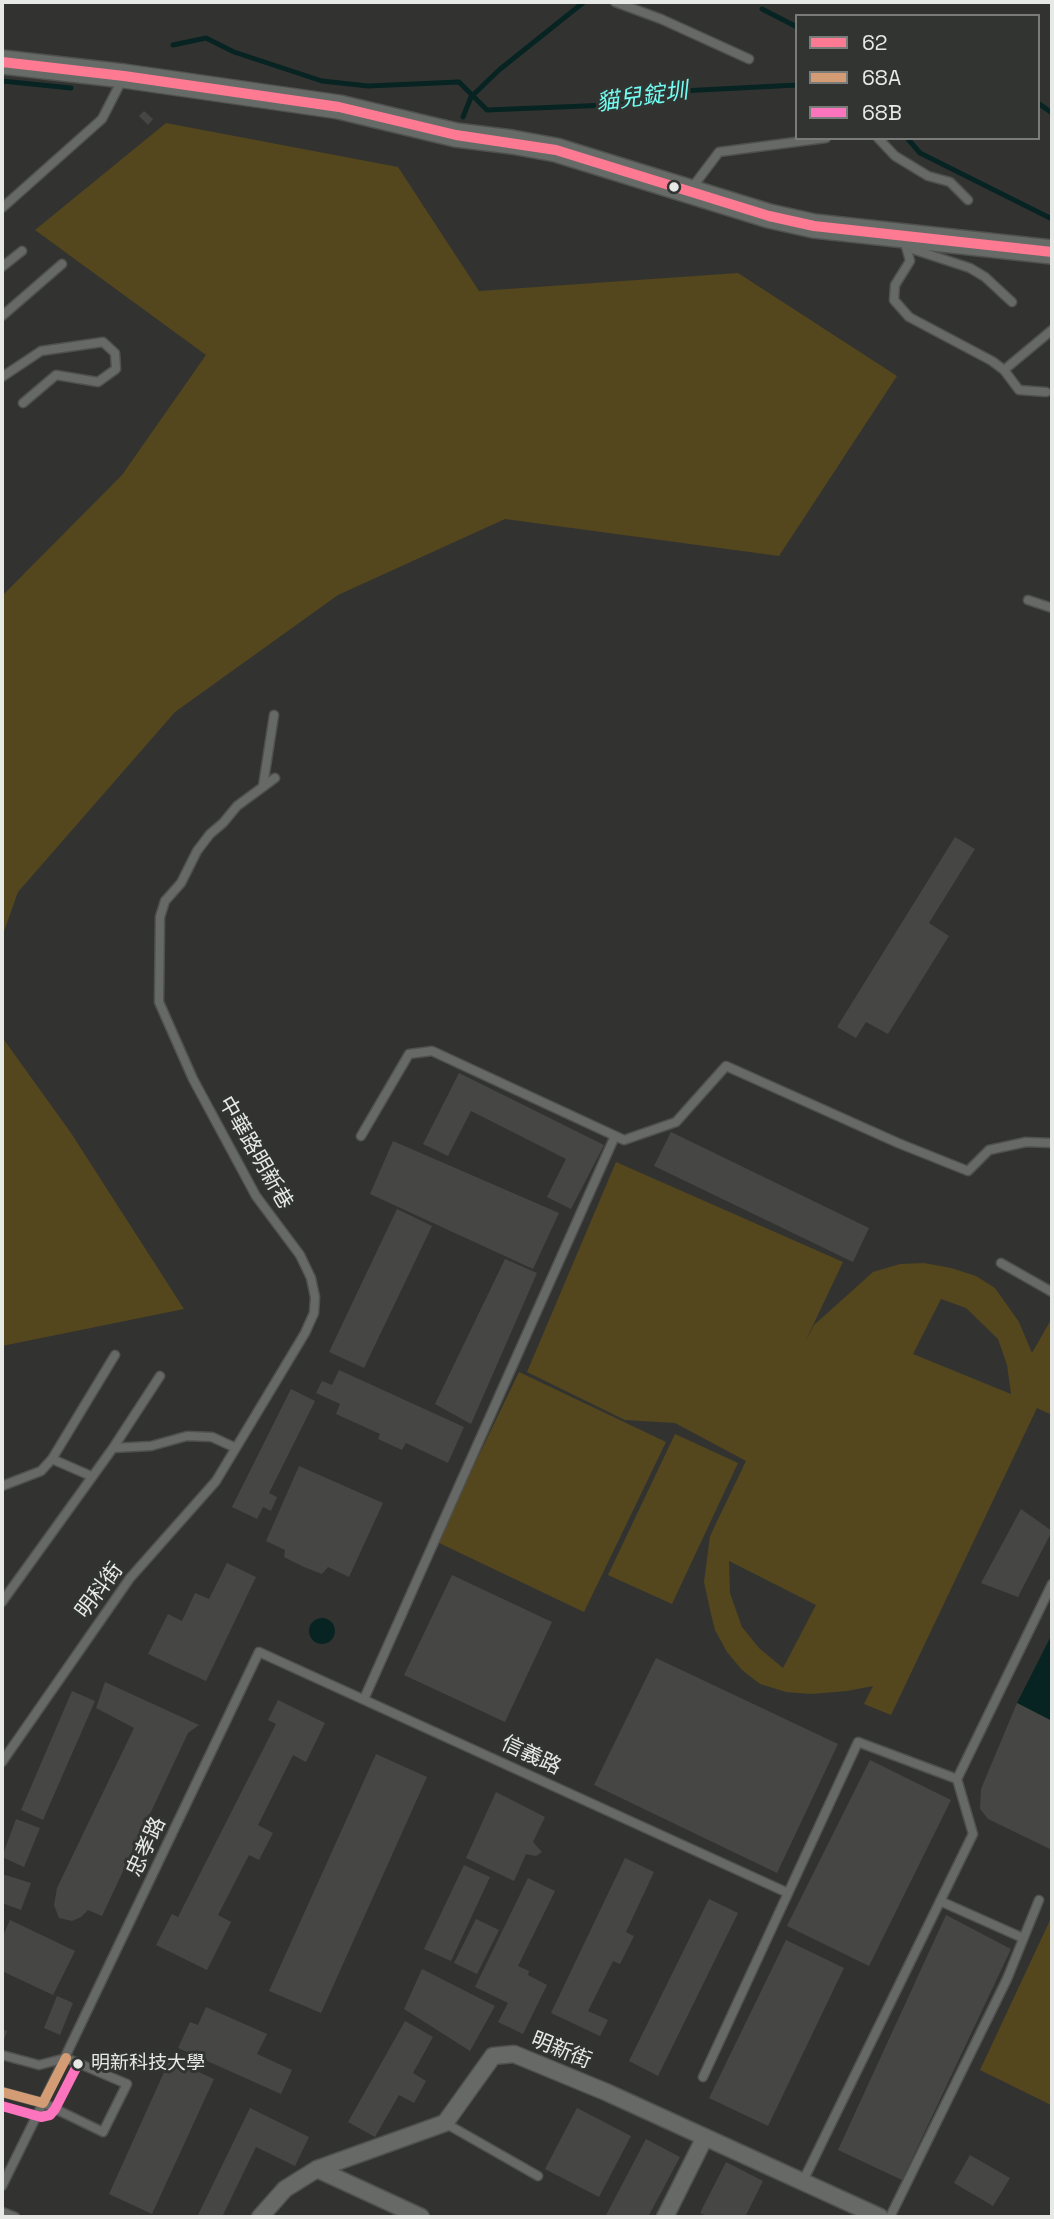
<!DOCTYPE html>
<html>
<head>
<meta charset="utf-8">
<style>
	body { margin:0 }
	#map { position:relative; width:1054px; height:2219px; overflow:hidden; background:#323331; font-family:"Space Grotesk",sans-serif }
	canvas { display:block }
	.frame { position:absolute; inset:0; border:4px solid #e6e9e6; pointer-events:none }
	.legend { position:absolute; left:795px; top:14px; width:245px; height:126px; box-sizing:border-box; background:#313430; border:2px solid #797c79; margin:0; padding:9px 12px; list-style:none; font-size:21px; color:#e6e9e6 }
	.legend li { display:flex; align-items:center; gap:14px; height:35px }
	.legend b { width:35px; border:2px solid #797c79 }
</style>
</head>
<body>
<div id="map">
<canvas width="1054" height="2219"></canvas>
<div class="frame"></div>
<ul class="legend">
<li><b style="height:9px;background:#fe7a93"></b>62</li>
<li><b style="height:9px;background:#d39c74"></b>68A</li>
<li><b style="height:9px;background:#fc73be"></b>68B</li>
</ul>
</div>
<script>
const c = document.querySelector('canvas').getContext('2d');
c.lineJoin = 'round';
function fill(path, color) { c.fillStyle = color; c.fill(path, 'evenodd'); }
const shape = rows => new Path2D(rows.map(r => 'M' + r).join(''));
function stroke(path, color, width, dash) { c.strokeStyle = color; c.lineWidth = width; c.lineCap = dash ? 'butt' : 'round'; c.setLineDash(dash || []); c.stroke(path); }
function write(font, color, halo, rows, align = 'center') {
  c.font = font + ' "Space Grotesk","Noto Sans TC",sans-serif'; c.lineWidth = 6; c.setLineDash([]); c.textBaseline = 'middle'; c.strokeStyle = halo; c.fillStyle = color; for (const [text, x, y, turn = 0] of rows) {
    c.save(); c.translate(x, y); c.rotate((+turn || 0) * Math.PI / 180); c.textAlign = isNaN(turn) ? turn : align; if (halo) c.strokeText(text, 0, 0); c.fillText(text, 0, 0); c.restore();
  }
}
const green = shape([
	[166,123,398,167,479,291,738,273,897,376,779,556,505,519,338,595,175,712,18,892,2,937,2,596,122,475,206,355,35,230],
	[2,1037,71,1133,184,1309,2,1346],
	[616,1162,843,1262,805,1342,814,1325,873,1272,900,1264,924,1263,951,1268,976,1276,995,1288,1019,1322,1032,1353,1052,1318,1052,1415,1037,1408,891,1715,864,1704,873,1686,847,1691,811,1694,786,1692,760,1684,742,1670,727,1652,715,1630,711,1614,704,1582,710,1536,746,1461,675,1423,625,1420,527,1372],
	[941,1299,966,1308,998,1339,1007,1365,1011,1394,913,1354],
	[729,1561,816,1605,783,1668,759,1648,742,1627,730,1593],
	[519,1372,666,1442,584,1612,437,1542],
	[675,1434,738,1463,672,1604,608,1575],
	[1052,1916,1052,2104,1051,2105,980,2070]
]);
const water = shape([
	'309 1631a13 13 0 1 1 26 0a13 13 0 1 1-26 0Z',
	[1052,1634,1052,1721,1017,1703]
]);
const stream = shape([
	[762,9,797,27],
	[173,45,206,38,234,52,322,81,368,86,459,82,487,110,633,104,681,91,797,85],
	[2,81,71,88],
	[1038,103,1052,113],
	[463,117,471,97,499,70,584,2],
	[907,138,920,153,1052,219]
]);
const building = shape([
	[144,111,153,119,148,125,139,116],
	[955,837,975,849,929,923,949,936,888,1034,866,1022,856,1038,837,1027],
	[459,1073,604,1145,571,1209,547,1197,566,1159,471,1111,448,1156,423,1144],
	[671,1132,869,1228,853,1262,654,1166],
	[393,1141,559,1213,533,1269,370,1194],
	[397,1209,432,1226,364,1368,329,1352],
	[505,1259,537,1273,471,1424,435,1404],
	[339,1370,464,1427,448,1463,406,1443,402,1450,378,1439,380,1434,336,1414,340,1404,316,1393,322,1381,332,1385],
	[291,1389,315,1401,269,1493,277,1497,271,1511,263,1507,257,1519,232,1507],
	[299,1466,383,1503,349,1577,328,1567,322,1574,304,1567,284,1557,285,1550,266,1541],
	[1021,1509,1052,1531,1018,1597,981,1583],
	[227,1563,256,1577,206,1681,148,1654,168,1614,182,1621,195,1593,209,1599],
	[452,1575,552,1622,505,1722,404,1675],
	[656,1658,838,1744,777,1873,594,1785],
	[105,1682,199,1725,188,1733,102,1916,88,1910,81,1917,72,1921,59,1918,54,1905,57,1888,134,1728,96,1708],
	[72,1691,95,1701,43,1820,21,1810],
	[278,1700,325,1723,306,1762,293,1755,258,1825,273,1833,259,1860,249,1855,218,1915,231,1922,207,1970,156,1945,172,1914,178,1917,276,1724,268,1720],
	[1017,1703,1052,1721,1052,1850,988,1819,980,1809,981,1789],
	[376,1754,427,1777,321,2013,269,1991],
	[870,1760,951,1800,869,1966,787,1926],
	[496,1792,545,1817,533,1842,542,1852,536,1856,526,1854,514,1881,466,1858],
	[16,1819,40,1828,24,1867,2,1857],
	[625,1858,654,1872,626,1932,634,1936,620,1964,613,1961,588,2011,608,2020,600,2036,551,2013],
	[464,1865,490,1877,451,1961,424,1949],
	[2,1874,31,1883,21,1910,2,1903],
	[528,1878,555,1891,518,1966,529,1971,528,1975,547,1985,523,2034,498,2022,508,2003,475,1987],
	[709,1899,738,1913,658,2076,629,2061],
	[946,1915,1011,1949,902,2180,838,2150],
	[476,1919,499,1930,477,1974,454,1963],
	[10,1920,75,1951,53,1995,2,1971,2,1938],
	[786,1940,844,1968,768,2126,709,2098],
	[422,1969,495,2006,470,2051,404,2009],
	[57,1996,73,2003,60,2035,44,2028],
	[206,2007,267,2034,257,2054,292,2070,281,2094,178,2048,190,2022,198,2025],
	[405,2021,433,2037,413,2073,426,2081,414,2103,399,2095,375,2137,348,2122],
	[2,2029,7,2031,2,2046],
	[170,2059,214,2079,152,2214,109,2194],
	[250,2108,309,2137,295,2166,256,2147,222,2217,197,2217],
	[577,2108,631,2136,599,2197,545,2169],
	[646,2139,680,2157,648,2217,605,2217],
	[970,2155,1010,2178,993,2206,954,2183],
	[726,2162,763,2181,745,2217,709,2217,700,2213]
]);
const lane = shape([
	[615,2,661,19,749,59],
	[878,138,895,156,928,176,950,182,968,200],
	[691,189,719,152,826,138],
	[2,208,102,119,123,78],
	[904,239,910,261,895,285,894,300,909,317,992,361,1004,370,1019,390,1046,392],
	[906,247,970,268,985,277,1012,302],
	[2,267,22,251],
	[2,316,62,264],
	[1004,370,1052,330],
	[2,377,41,351,103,342,115,353,116,369,98,382,56,375,23,403],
	[1028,600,1052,608],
	[263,786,274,715],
	[361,1136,409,1054,432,1051,624,1140,676,1122,726,1066,898,1143,968,1171,989,1150,1026,1142,1052,1143],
	[1001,1263,1052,1292],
	[113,1448,160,1376],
	[52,1459,91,1476],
	[2,1486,41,1471,52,1459,115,1355],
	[2,1602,113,1448,151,1446,187,1436,212,1437,236,1448],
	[364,1699,615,1136],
	[2,1762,130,1578,216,1481,305,1333,314,1313,315,1297,311,1278,300,1255,256,1196,193,1079,159,1002,160,917,165,901,181,883,197,851,210,834,223,823,237,806,275,778],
	[940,1901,1023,1938],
	[2,2055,39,2065,66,2058,127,2084,103,2132,43,2103,2,2186],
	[703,2077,858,1742,957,1779],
	[2,2092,43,2103,259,1652,788,1893],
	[445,2123,538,2176],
	[803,2181,973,1834,957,1779,1052,1584],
	[2,2212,15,2217],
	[890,2217,1007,1979,1039,1900]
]);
const street = shape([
	[317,2169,421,2217],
	[260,2217,285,2189,317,2169,445,2123,493,2056,514,2054,606,2092,880,2217],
	[665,2217,705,2137]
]);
const secondary = shape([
	[2,62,124,76,339,107,456,135,512,142,556,150,769,216,814,226,1052,252]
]);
const bus1 = shape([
	[2,62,124,76,339,107,456,135,556,150,769,216,814,226,1052,252]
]);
const bus2 = shape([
	[2,2092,43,2103,66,2058]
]);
const bus3 = shape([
	[2,2106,41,2117,50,2115,55,2109,78,2064]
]);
const markers = [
	[674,187,6,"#e6e9e6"],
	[78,2064,6,"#e6e9e6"]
];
const busNames = [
	["明新科技大學",91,2064]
];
const streetNames = [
	["中華路明新巷",255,1153,60],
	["明科街",100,1591,-53],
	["信義路",531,1756,25],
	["忠孝路",147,1847,-65],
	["明新街",561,2051,22]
];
const waterNames = [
	["貓兒錠圳",642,98,-8]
];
fill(green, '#54461d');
fill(water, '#082422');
stroke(stream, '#082422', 5);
fill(building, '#464745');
stroke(lane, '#4f514f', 11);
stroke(street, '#4f514f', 19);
stroke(secondary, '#4f514f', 26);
stroke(lane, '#676967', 8);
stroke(street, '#676967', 16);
stroke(secondary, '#676b68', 23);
stroke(bus1, '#fe7a93', 10);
stroke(bus2, '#d39c74', 10);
stroke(bus3, '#fc73be', 10);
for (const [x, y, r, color] of markers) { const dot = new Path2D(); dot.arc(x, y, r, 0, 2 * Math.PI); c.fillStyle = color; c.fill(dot); stroke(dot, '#313430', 2.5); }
write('19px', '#e6e9e6', '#313430', busNames, 'left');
write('21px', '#e6e9e6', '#313430', streetNames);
write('italic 23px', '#72fcf2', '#313430', waterNames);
</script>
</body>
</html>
